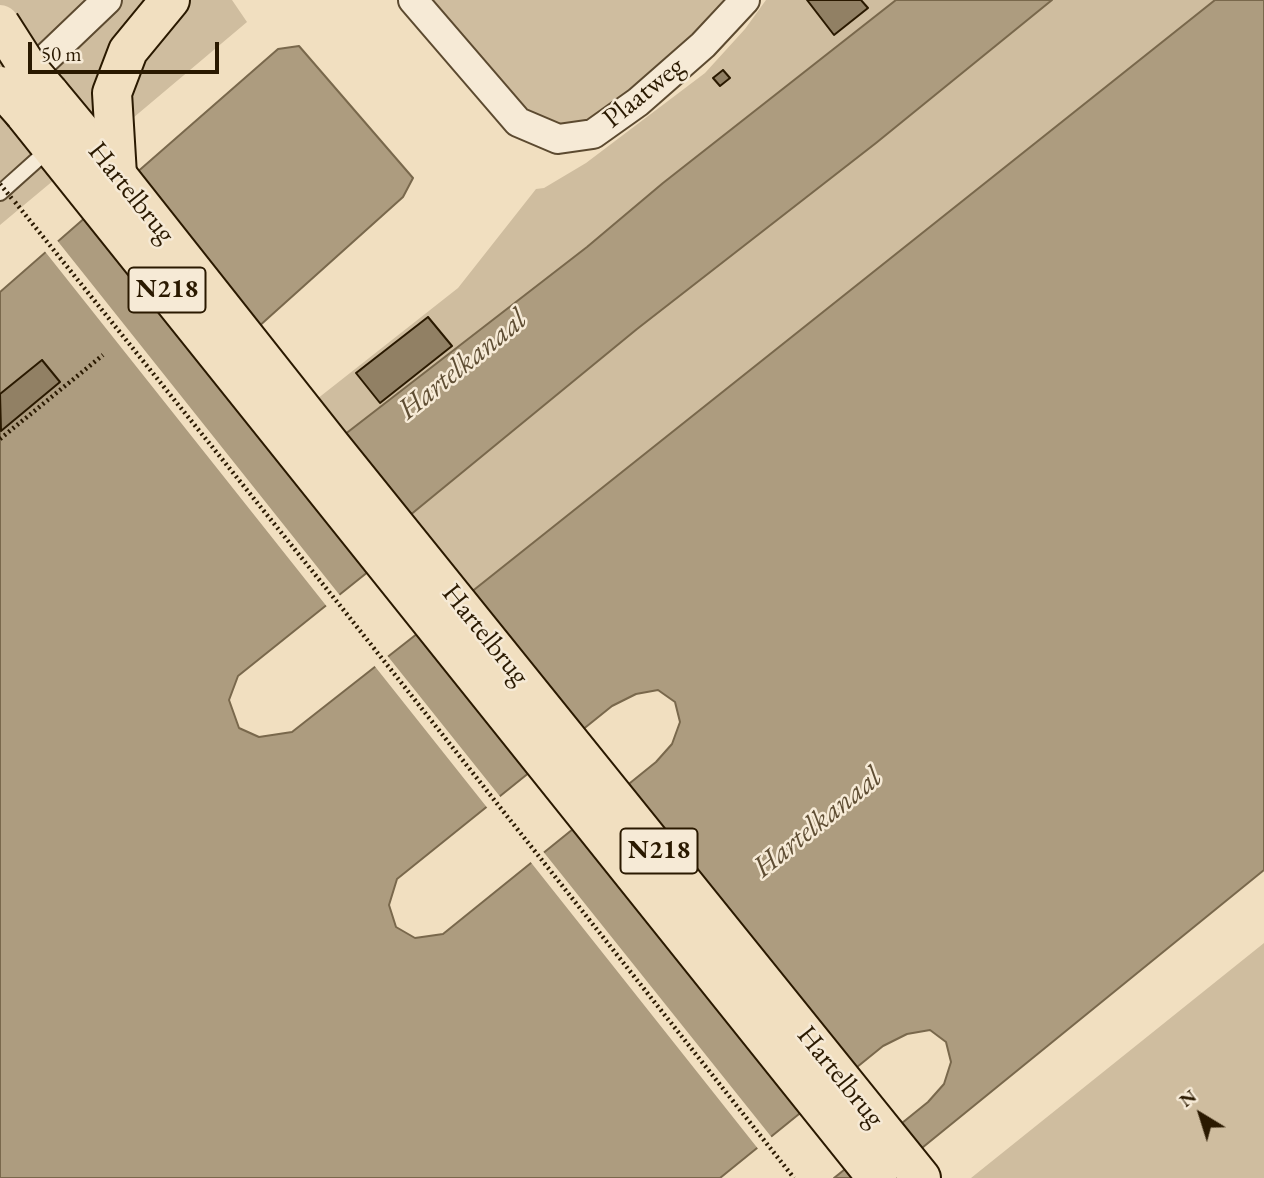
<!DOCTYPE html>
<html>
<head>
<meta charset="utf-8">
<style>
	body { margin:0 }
	#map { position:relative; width:1264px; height:1178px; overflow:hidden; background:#f1dfc0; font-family:"EB Garamond",serif }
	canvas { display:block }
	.north { position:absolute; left:1166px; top:1080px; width:70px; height:70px; -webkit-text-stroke:5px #f6ead6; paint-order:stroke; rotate:322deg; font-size:19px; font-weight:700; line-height:28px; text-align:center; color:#2a1900 }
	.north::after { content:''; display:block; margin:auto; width:24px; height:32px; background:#2a1900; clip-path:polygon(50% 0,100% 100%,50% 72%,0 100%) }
	.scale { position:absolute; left:28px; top:42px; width:191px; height:32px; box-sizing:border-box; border:4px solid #2a1900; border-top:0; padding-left:9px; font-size:21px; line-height:24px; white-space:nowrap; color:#2a1900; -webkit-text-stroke:5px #f6ead6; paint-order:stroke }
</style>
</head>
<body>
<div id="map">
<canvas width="1264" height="1178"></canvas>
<div class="north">N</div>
<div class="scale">50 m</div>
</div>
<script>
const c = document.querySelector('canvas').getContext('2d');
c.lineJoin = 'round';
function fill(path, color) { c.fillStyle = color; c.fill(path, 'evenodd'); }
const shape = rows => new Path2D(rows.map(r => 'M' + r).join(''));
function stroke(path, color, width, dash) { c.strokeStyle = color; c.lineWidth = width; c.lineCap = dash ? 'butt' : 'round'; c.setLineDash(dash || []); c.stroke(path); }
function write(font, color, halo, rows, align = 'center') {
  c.font = font + ' "EB Garamond",serif'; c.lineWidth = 5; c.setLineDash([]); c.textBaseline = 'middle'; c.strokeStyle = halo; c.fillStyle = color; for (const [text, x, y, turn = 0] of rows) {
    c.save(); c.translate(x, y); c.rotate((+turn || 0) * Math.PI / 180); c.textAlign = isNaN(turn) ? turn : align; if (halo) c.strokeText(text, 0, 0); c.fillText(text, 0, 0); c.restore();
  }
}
const green = shape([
	[0,0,232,0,247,22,108,139,58,74,43,40,0,80],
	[427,0,730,0,696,37,593,123,564,128,520,109],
	[766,0,896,0,663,183,587,247,343,436,317,399,458,288,536,189,544,188,586,163,705,73,745,29],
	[1052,0,1215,0,470,593,408,516,637,329,876,143],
	[0,109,54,180,0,225],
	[1264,943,1264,1178,971,1178]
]);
const water = shape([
	[896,0,1052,0,876,143,637,329,409,516,470,593,1215,0,1264,0,1264,870,885,1178,834,1178,928,1102,944,1084,951,1062,946,1042,930,1030,907,1034,883,1046,720,1178,0,1178,0,292,278,49,299,46,413,178,403,197,257,328,344,435,587,247,663,183,896,0],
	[419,531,469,593,292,732,259,737,239,728,229,700,238,676,419,531],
	[658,690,675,702,680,722,672,744,656,762,443,934,415,938,396,927,389,905,397,879,612,706,636,694,658,690]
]);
const pier = shape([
	[56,239,342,598,328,608,43,249],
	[386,654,502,799,489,810,373,664],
	[542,850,773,1139,759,1150,529,860]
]);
const building = shape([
	[807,0,861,0,868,8,834,35,807,0],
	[723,70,730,78,720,86,713,78,723,70],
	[428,317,452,346,380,403,356,373,428,317],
	[42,360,60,382,1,431,0,394,42,360]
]);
const path = shape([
	[15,202,342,608,794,1178],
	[0,439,103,355]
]);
const service = shape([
	[0,193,38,159]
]);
const minor = shape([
	[413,0,518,122,558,139,593,134,638,102,703,45,745,0],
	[18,85,107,0]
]);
const primary = shape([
	[49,93,117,175,332,447,921,1178],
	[24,113,877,1178]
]);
const motorway = shape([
	[117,175,112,93,128,51,170,0]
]);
const pathBridge = shape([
	[0,184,13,200]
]);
const primaryBridge = shape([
	[0,24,30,71,49,93],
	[0,86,24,113]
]);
const shields = [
	[167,290,77],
	[659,851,77]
];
const shieldNames = [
	["N218",167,290],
	["N218",659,851]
];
const streetNames = [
	["Plaatweg",644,93,-39],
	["Hartelbrug",131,193,51],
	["Hartelbrug",485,635,51],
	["Hartelbrug",840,1077,51]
];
const waterNames = [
	["Hartelkanaal",463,365,-39],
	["Hartelkanaal",818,823,-39]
];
fill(green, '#cfbd9f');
fill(water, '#ad9c7f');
stroke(water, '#79684c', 2);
fill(pier, '#f1dfc0');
fill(building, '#918064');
stroke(building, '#2a1900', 2);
stroke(service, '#5c4a30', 18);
stroke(minor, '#5c4a30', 32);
stroke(primary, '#2a1900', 42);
stroke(motorway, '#2a1900', 42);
stroke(path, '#2a1900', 4.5, [2, 3.5]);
stroke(service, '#f6ead6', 14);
stroke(minor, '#f6ead6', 28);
stroke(primary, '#f1dfc0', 38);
stroke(motorway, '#f1dfc0', 38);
stroke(primaryBridge, '#2a1900', 42, []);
stroke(pathBridge, '#2a1900', 4.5, [2, 3.5]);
stroke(primaryBridge, '#f1dfc0', 38);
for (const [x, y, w] of shields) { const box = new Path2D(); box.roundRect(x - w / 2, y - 22.5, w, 45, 5); c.fillStyle = '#f6ead6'; c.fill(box); stroke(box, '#2a1900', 2); }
write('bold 26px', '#2a1900', null, shieldNames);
write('28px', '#2a1900', '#f6ead6', streetNames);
write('italic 30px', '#5e4d33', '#f6ead6', waterNames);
</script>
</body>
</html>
